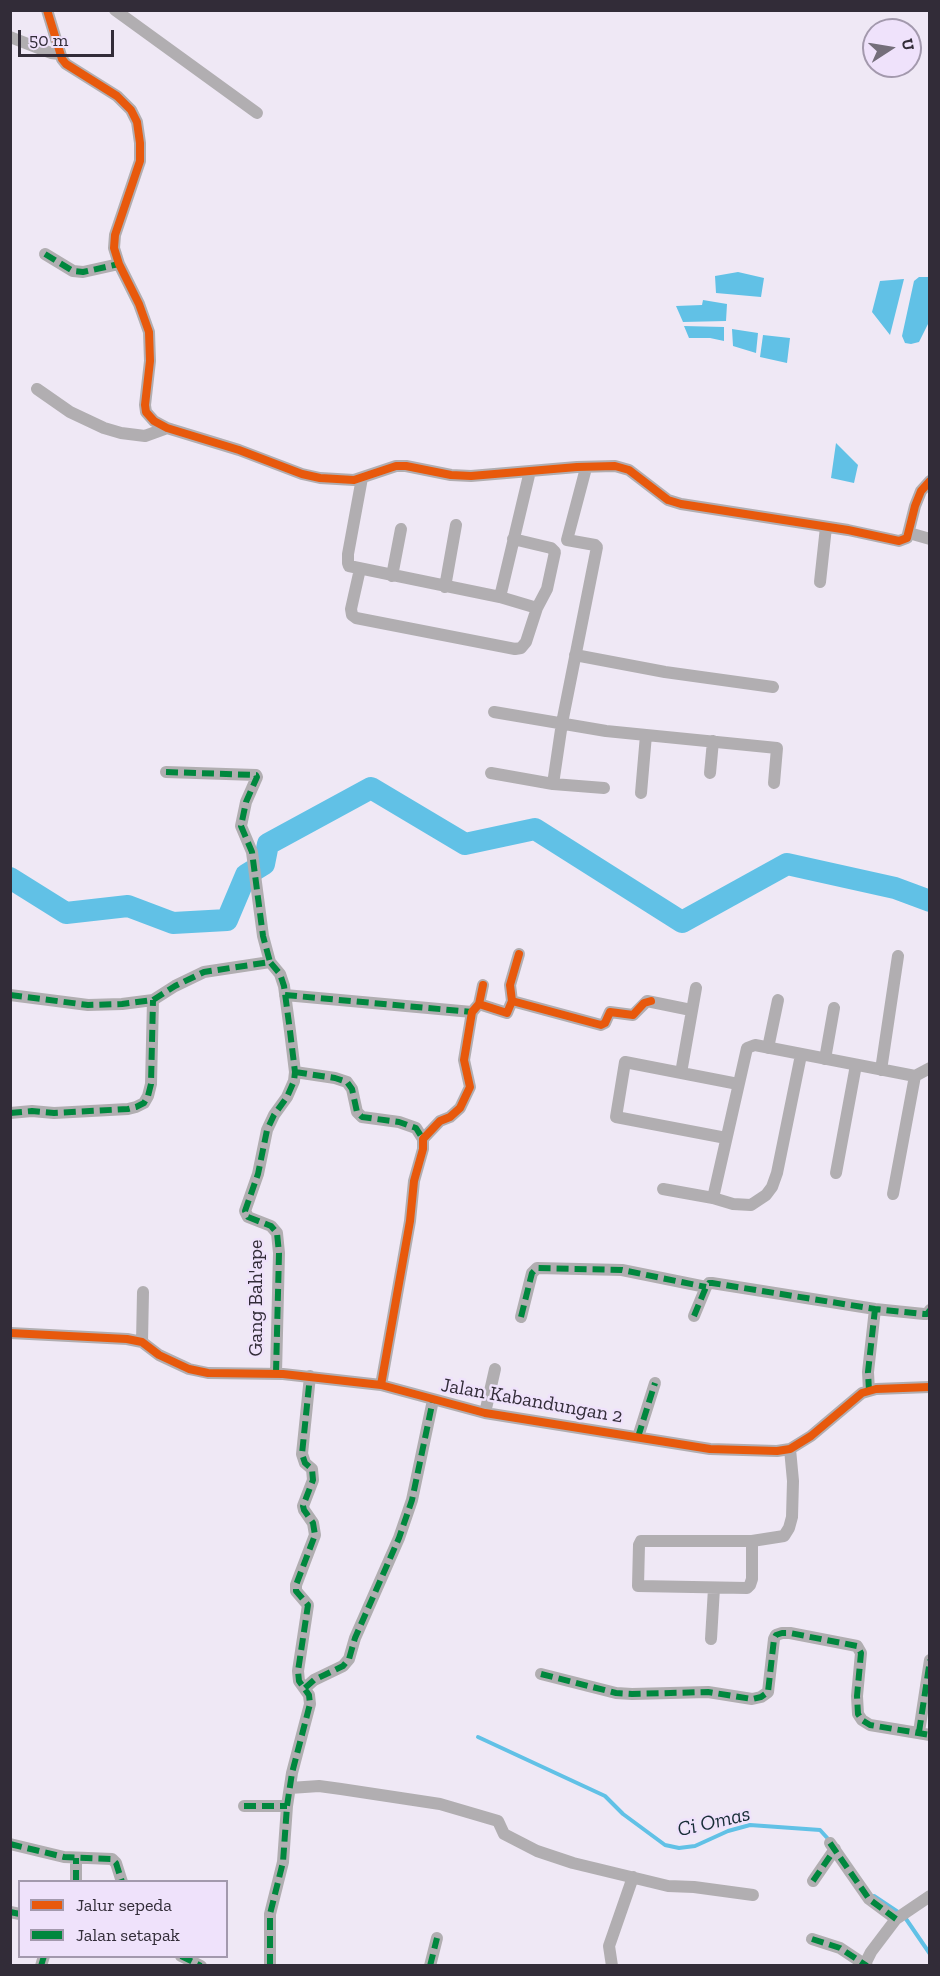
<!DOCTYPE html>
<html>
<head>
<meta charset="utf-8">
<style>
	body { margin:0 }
	#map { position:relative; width:940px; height:1976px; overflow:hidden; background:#efe8f5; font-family:"Zilla Slab",serif }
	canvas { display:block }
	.frame { position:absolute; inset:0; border:12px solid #322c38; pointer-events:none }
	.legend { position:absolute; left:18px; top:1880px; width:210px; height:78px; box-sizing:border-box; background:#efe2fb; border:2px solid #a399ad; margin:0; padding:8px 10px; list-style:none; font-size:18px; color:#322c38 }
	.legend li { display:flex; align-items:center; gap:12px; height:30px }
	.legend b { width:30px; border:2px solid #a399ad }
	.north { position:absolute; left:862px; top:18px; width:60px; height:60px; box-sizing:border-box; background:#efe2fb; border:2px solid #a399ad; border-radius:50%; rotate:78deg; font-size:16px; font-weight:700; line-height:24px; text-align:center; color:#322c38 }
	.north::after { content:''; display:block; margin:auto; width:21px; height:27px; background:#746e7a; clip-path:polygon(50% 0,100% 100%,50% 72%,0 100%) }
	.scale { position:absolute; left:18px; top:30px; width:96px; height:27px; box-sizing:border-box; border:3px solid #322c38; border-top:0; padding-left:8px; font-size:18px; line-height:21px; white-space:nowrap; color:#322c38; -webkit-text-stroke:4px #efe2fb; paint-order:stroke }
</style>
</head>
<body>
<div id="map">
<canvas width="940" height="1976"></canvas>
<div class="frame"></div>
<ul class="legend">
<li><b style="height:8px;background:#e8590c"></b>Jalur sepeda</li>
<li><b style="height:8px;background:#00873e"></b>Jalan setapak</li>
</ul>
<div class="north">U</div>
<div class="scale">50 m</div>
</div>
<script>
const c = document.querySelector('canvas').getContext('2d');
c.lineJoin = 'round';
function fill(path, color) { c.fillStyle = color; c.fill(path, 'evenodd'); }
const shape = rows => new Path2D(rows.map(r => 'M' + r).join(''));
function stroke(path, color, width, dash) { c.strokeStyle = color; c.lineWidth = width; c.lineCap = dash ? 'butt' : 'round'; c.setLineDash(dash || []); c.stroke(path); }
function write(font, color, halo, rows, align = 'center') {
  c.font = font + ' "Zilla Slab",serif'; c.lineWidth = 5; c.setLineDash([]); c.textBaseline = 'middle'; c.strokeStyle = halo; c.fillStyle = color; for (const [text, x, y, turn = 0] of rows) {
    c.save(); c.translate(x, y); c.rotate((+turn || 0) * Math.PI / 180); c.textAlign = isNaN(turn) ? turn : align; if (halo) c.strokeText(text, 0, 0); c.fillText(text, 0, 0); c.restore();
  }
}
const water = shape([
	[738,272,764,278,761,297,716,293,715,276],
	[919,277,929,277,929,322,919,342,911,344,905,343,902,336,914,281],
	[904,279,890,335,872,312,880,281],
	[703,300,727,304,726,321,683,322,676,306,702,305],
	[684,326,724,327,724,341,710,338,689,338],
	[732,329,758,333,756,353,733,346],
	[763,335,790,338,787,363,760,357],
	[836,443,858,465,854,483,831,478]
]);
const stream = shape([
	[478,1737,605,1796,623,1814,665,1845,679,1848,695,1846,728,1831,750,1825,820,1830,830,1841],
	[874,1896,904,1916,930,1954]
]);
const river = shape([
	[10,878,66,913,128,906,173,923,227,920,246,875,264,864,268,844,371,788,465,844,535,829,682,922,787,864,895,888,930,901]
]);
const street = shape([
	[47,10,62,59,66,64,117,96,131,110,137,122,140,143,140,161,115,235,114,248,119,264,139,304,149,332,150,361,145,405,146,412,154,421,167,428,239,450,302,474,320,478,354,480,396,466,406,466,451,475,471,476,577,467,615,466,629,470,668,500,681,504,848,530,899,541,907,538,915,506,921,491,930,481],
	[115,10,257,113],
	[10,37,51,53,59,54],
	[45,254,73,271,83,272,119,264],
	[37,389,70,412,104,428,121,433,145,436,167,428],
	[362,478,348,554,348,563,349,566,500,597,530,471],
	[909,533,930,539],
	[360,569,351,609,352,615,356,618,515,649,521,648,526,642,537,608,547,589,555,552,551,548,513,539],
	[392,576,401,529],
	[820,582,826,527],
	[445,587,456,525],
	[500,597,537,608],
	[575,655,665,672,773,687],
	[494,712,606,731,777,748,774,783],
	[166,772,256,775,257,777,246,802,241,826,252,852,263,936,270,962],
	[491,773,553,784,604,788],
	[710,773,713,741],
	[553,784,562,723,597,547,595,545,567,540,586,468],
	[641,793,646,735],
	[10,995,88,1005,122,1004,153,1000,175,986,204,972,270,962,280,974,284,986,290,1031,295,1072,294,1081,287,1097,274,1115,267,1130,258,1174,245,1211,248,1217,271,1226,277,1233,279,1253,276,1373],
	[285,995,472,1012],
	[512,1001,601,1025,605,1023,610,1012,633,1015,647,1001,691,1010],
	[479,1004,507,1013,512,1001,510,985,519,954],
	[768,1048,778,1000],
	[825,1059,834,1008],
	[881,1070,898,956],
	[295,1072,335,1078,347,1082,352,1089,357,1112,362,1117,399,1122,416,1128,423,1139,423,1149,414,1181,410,1221,381,1385],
	[681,1073,696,988],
	[10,1113,32,1111,54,1113,128,1109,136,1107,144,1103,148,1096,151,1084,153,1000],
	[726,1138,616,1117,625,1062,738,1084],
	[423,1139,440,1121,450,1117,460,1108,470,1087,464,1060,472,1012,479,1004,483,985],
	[836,1173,856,1065],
	[663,1189,713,1198,733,1204,751,1205,766,1195,772,1187,777,1173,801,1055],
	[893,1194,915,1076],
	[713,1198,747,1048,755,1045,915,1076,930,1068],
	[694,1316,706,1287,709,1283,712,1283,875,1309,924,1314,927,1314,930,1310],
	[521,1317,532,1273,537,1268,622,1270,706,1287],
	[10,1333,127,1339,142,1342,159,1355,189,1369,208,1373,283,1374,381,1385,485,1413,710,1449,777,1451,790,1449,811,1436,862,1393,876,1389,930,1387],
	[142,1342,143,1292],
	[869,1391,868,1372,875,1309],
	[485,1413,495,1369],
	[638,1437,655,1383],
	[752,1541,752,1579,750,1585,747,1588,638,1586,639,1545,641,1541,752,1541,784,1536,789,1528,792,1517,793,1481,790,1449],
	[711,1639,714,1588],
	[541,1674,616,1693,632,1694,708,1692,752,1699,761,1697,768,1692,774,1639,776,1635,782,1633,790,1633,857,1646,861,1653,857,1696,858,1714,862,1720,870,1725,930,1735],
	[305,1688,314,1680,343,1666,349,1659,355,1638,399,1538,412,1500,433,1400],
	[919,1732,930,1660],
	[290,1788,319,1786,341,1789,440,1804,498,1821,504,1834,537,1851,573,1863,668,1886,694,1887,753,1895],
	[244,1806,287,1806],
	[830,1843,869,1899,896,1919],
	[10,1844,64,1857,112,1859,116,1863,122,1882],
	[813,1881,835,1849],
	[76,1882,76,1858],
	[10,1912,20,1914],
	[812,1939,840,1948,867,1966],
	[181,1956,201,1966],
	[41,1966,44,1956],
	[270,1966,270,1914,283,1862,287,1806,292,1773,310,1704,309,1695,299,1681,298,1671,308,1605,296,1591,296,1585,315,1535,313,1523,304,1510,303,1506,313,1480,312,1469,305,1463,302,1454,310,1376],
	[430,1966,437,1938],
	[612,1966,609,1946,633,1877],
	[864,1966,871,1952,896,1919,930,1896]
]);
const quiet = shape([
	[45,254,73,271,83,272,119,264],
	[166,772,256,775,257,777,246,802,241,826,252,852,263,936,270,962],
	[10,995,88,1005,122,1004,153,1000,175,986,204,972,270,962,280,974,284,986,290,1031,295,1072,294,1081,287,1097,274,1115,267,1130,258,1174,245,1211,248,1217,271,1226,277,1233,279,1253,276,1373],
	[285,995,472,1012],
	[295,1072,335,1078,347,1082,352,1089,357,1112,362,1117,399,1122,416,1128,423,1139,423,1143],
	[10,1113,32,1111,54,1113,128,1109,136,1107,144,1103,148,1096,151,1084,153,1000],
	[694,1316,706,1287,709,1283,712,1283,875,1309,924,1314,927,1314,930,1310],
	[521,1317,532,1273,537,1268,622,1270,706,1287],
	[869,1391,868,1372,875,1309],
	[638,1437,655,1383],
	[541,1674,616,1693,632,1694,708,1692,752,1699,761,1697,768,1692,774,1639,776,1635,782,1633,790,1633,857,1646,861,1653,857,1696,858,1714,862,1720,870,1725,930,1735],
	[305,1688,314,1680,343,1666,349,1659,355,1638,399,1538,412,1500,433,1400],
	[919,1732,930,1660],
	[244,1806,287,1806],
	[830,1843,869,1899,896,1919],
	[10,1844,64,1857,112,1859,116,1863,122,1882],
	[813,1881,835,1849],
	[76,1882,76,1858],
	[10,1912,20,1914],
	[812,1939,840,1948,867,1966],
	[181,1956,201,1966],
	[41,1966,44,1956],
	[270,1966,270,1914,283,1862,287,1806,292,1773,310,1704,309,1695,299,1681,298,1671,308,1605,296,1591,296,1585,315,1535,313,1523,304,1510,303,1506,313,1480,312,1469,305,1463,302,1454,310,1376],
	[430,1966,437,1938]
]);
const cycleway = shape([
	[47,10,62,59,66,64,117,96,131,110,137,122,140,143,140,161,115,235,114,248,119,264,139,304,149,332,150,361,145,405,146,412,154,421,167,428,239,450,302,474,320,478,354,480,396,466,406,466,451,475,471,476,577,467,615,466,629,470,668,500,681,504,848,530,899,541,907,538,915,506,921,491,930,481],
	[512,1001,601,1025,605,1023,610,1012,633,1015,644,1003,651,1001],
	[479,1004,507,1013,512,1001,510,985,519,954],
	[10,1333,127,1339,142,1342,159,1355,189,1369,208,1373,283,1374,381,1385,485,1413,710,1449,777,1451,790,1449,811,1436,862,1393,876,1389,930,1387],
	[381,1385,410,1221,414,1181,423,1149,423,1139,440,1121,450,1117,460,1108,470,1087,464,1060,472,1012,479,1004,483,985]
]);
const streetNames = [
	["Gang Bah'ape",256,1298,-90],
	["Jalan Kabandungan 2",532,1401,10]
];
const waterNames = [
	["Ci Omas",714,1822,-13]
];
fill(water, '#61c1e6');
stroke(stream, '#61c1e6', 4);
stroke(river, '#61c1e6', 22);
stroke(street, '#b1aeb1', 12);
stroke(quiet, '#00873e', 6, [12, 6]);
stroke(cycleway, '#e8590c', 8);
write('20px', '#322c38', '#efe2fb', streetNames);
write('italic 21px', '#172d36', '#efe2fb', waterNames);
</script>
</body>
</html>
